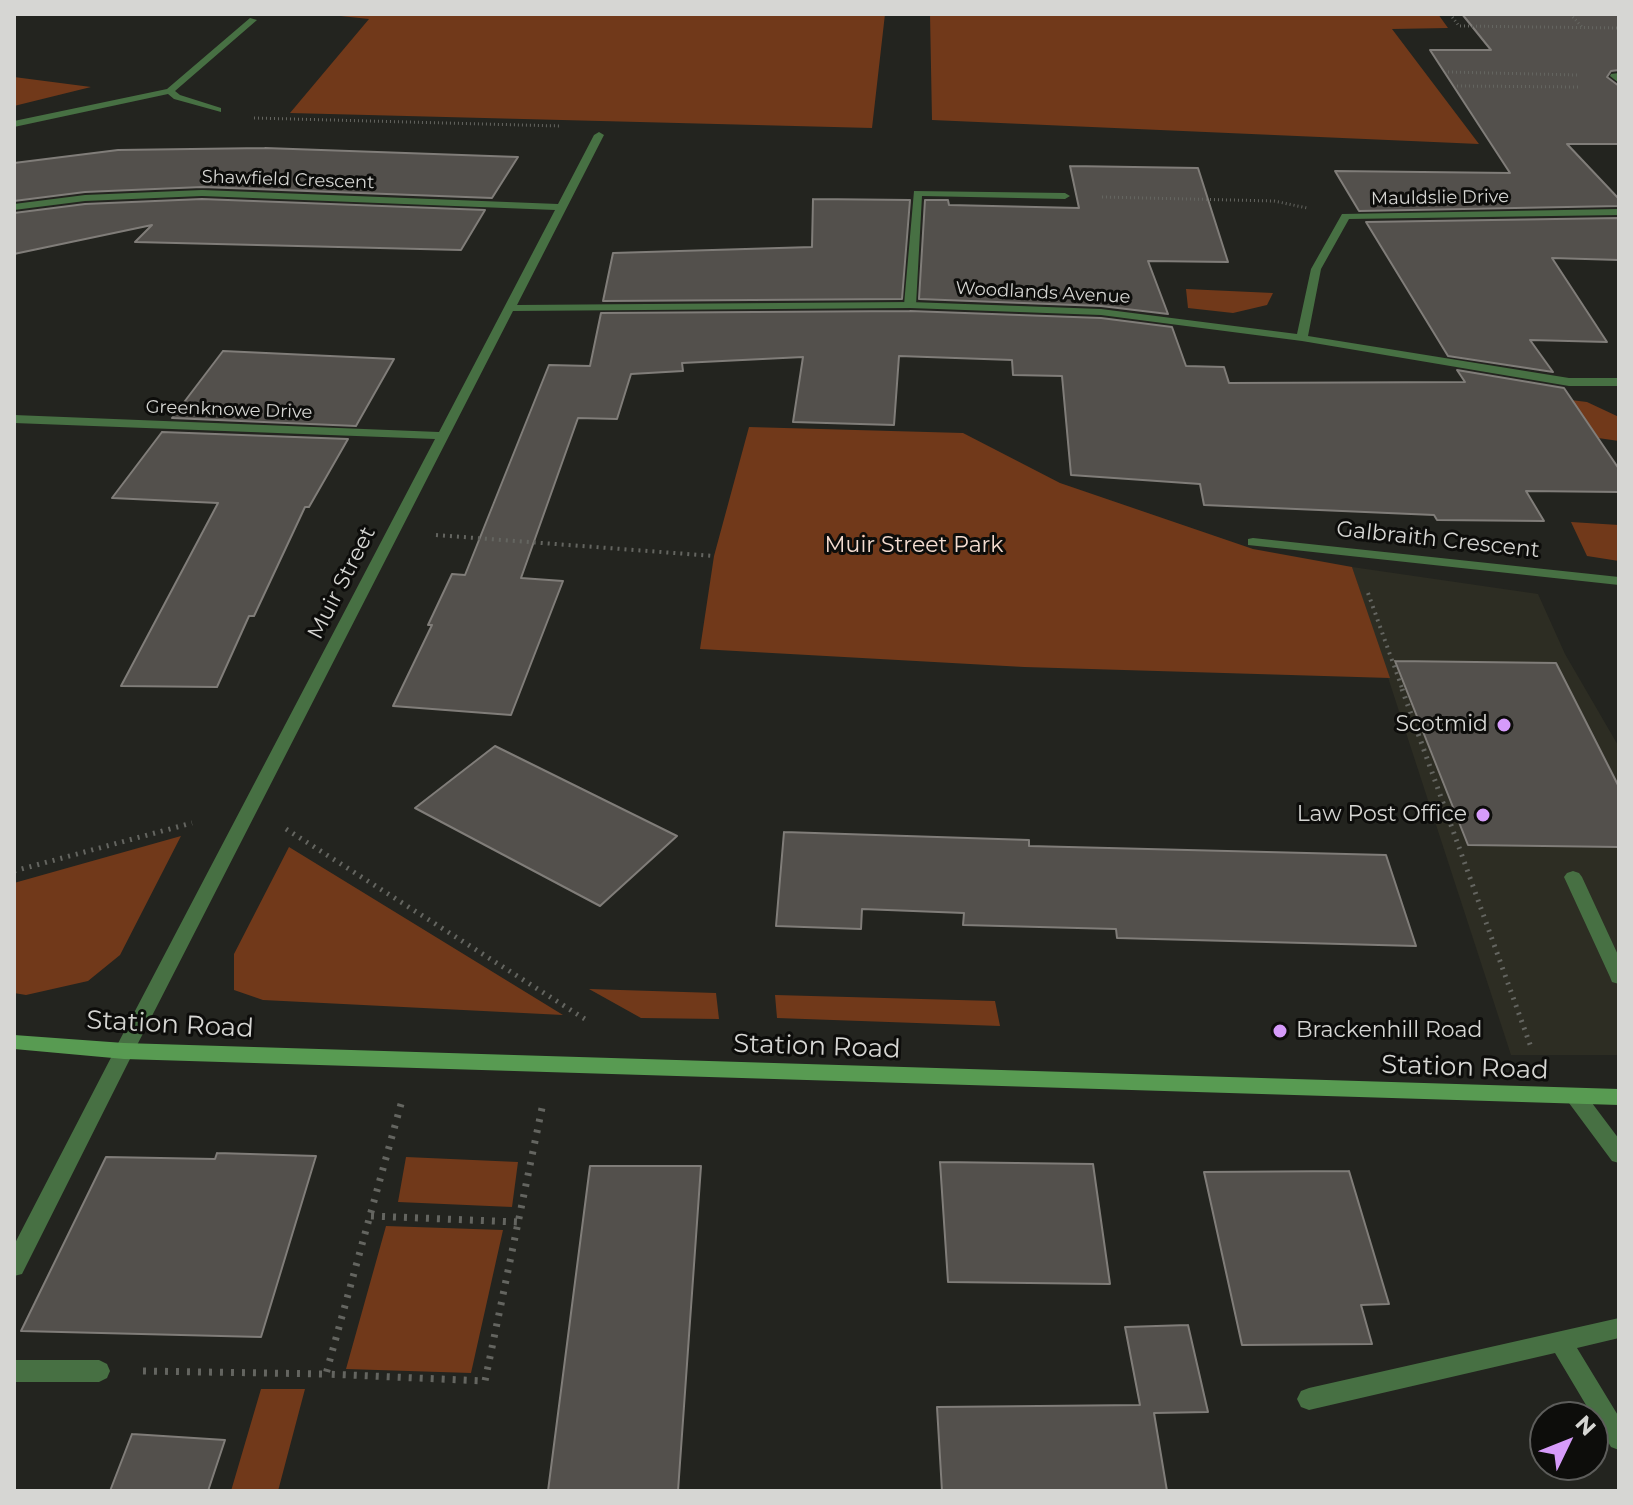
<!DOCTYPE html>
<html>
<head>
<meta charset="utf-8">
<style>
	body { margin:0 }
	#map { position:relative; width:1633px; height:1505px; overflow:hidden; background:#23241f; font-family:Montserrat,sans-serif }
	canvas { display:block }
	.frame { position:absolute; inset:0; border:16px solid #d6d6d3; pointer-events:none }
	.north { position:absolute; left:1529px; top:1401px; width:80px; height:80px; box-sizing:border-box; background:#0d0d0b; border:2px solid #5d5d5b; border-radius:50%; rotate:47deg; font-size:22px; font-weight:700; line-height:32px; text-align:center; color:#d6d6d3 }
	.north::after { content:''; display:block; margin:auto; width:28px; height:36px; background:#d69bfa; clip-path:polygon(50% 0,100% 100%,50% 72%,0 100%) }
</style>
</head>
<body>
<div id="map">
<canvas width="1633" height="1505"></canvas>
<div class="frame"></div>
<div class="north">N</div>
</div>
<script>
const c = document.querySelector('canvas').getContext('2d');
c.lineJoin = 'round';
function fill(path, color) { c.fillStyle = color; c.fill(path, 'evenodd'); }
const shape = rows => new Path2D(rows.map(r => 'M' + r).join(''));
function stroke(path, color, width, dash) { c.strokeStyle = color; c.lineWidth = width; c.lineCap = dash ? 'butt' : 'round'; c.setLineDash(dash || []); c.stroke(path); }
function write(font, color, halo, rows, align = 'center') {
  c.font = font + ' Montserrat,sans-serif'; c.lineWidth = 6; c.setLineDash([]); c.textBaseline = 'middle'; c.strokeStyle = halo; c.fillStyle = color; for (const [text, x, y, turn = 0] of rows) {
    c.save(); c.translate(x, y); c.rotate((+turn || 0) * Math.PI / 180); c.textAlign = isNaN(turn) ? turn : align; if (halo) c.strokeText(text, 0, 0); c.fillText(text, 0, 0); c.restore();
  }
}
const built = shape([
	[1352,567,1538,594,1565,654,1619,747,1619,1055,1511,1055]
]);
const green = shape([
	[322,14,885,14,872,128,290,113,369,19],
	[930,14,1438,14,1448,28,1392,29,1479,144,932,120],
	[14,77,91,87,14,106],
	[1186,289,1273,293,1267,305,1233,313,1188,308],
	[1505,392,1587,402,1619,417,1619,441,1598,438,1581,415],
	[749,427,963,433,1060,483,1253,549,1352,567,1390,678,1024,667,700,649,714,556],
	[1571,522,1619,525,1619,561,1587,556],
	[181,836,120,955,88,981,26,995,14,993,14,883],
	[289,847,563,1015,263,1000,234,990,234,954],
	[589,989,716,993,719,1019,641,1018],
	[775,995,995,1001,1000,1026,777,1018],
	[406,1157,518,1162,512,1207,398,1202],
	[386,1226,503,1230,471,1373,346,1369],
	[261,1389,305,1389,278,1491,231,1491]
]);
const building = shape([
	[1462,14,1619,14,1619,70,1611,71,1607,77,1619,86,1619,144,1567,144,1619,199,1619,206,1359,211,1335,171,1510,173,1430,50,1491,50,1462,14],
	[265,148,518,157,492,198,202,187,85,192,14,201,14,163,118,150,265,148],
	[1070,166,1198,168,1228,262,1148,261,1168,314,1101,306,919,299,925,200,948,200,949,205,1079,208,1070,166],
	[202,199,485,210,461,250,135,242,152,225,14,254,14,213,85,204,202,199],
	[813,199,910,200,902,299,603,301,613,253,812,247,813,199],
	[1619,218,1619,260,1552,258,1607,342,1530,340,1553,372,1448,356,1366,222,1619,218],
	[910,311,1101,318,1172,327,1186,366,1224,367,1229,383,1465,382,1457,370,1564,388,1619,469,1619,492,1526,491,1544,521,1437,520,1434,515,1204,505,1200,484,1071,475,1062,376,1013,375,1012,360,899,356,894,425,793,422,803,357,682,363,683,371,631,374,617,419,578,418,521,578,563,581,511,715,393,706,432,625,428,625,452,574,465,575,549,365,590,366,601,313,910,311],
	[223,351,394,359,356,426,172,418,223,351],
	[162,432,348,439,309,507,305,507,254,616,249,616,217,687,121,686,218,503,112,498,162,432],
	[1395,661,1556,663,1619,787,1619,847,1468,845,1395,661],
	[495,746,677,836,600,906,415,808,495,746],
	[784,832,1029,840,1029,846,1386,855,1416,946,1117,938,1116,929,963,925,964,913,862,909,861,929,776,926,784,832],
	[217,1153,316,1156,261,1337,21,1331,106,1157,215,1159,217,1153],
	[940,1162,1093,1164,1110,1284,948,1282,940,1162],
	[590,1166,701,1166,678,1491,548,1491,590,1166],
	[1349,1171,1389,1304,1361,1305,1372,1344,1242,1345,1204,1172,1349,1171],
	[1188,1325,1208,1412,1154,1413,1167,1491,942,1491,937,1407,1140,1405,1125,1327,1188,1325],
	[132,1434,225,1440,208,1491,110,1491,132,1434]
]);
const pathFar3 = shape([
	[1450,14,1459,26,1619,28],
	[1570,14,1583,28],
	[1448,72,1577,75],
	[1457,86,1578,87],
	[254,118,560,126],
	[1102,197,1274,201,1307,208]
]);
const pathFar2 = shape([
	[436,535,714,556],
	[1368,593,1403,691]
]);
const pathFar1 = shape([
	[1402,689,1532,1050],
	[286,829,588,1021],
	[14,871,192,823]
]);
const path = shape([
	[401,1104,326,1374,485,1381,542,1108],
	[371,1216,518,1222],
	[143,1371,326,1374]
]);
const lane = shape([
	[914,191,1065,193,1070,196,1065,199,922,196,916,305,910,308,904,305,914,191],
	[1573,871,1579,873,1582,877,1619,957,1619,984,1612,982,1610,977,1564,877,1567,873,1573,871],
	[124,1043,131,1046,134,1051,22,1274,14,1276,14,1245,117,1046,124,1043],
	[1619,1318,1619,1338,1577,1348,1619,1417,1619,1450,1611,1447,1555,1353,1309,1410,1301,1407,1297,1399,1301,1391,1309,1388,1619,1318],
	[14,1360,99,1360,107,1364,110,1371,107,1378,99,1382,14,1382,14,1360]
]);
const street = shape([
	[250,18,257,20,175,91,180,95,221,108,221,112,174,99,168,94,14,127,14,121,167,89,250,18],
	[1619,73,1619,83,1610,76,1611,74,1619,73],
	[599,132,604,135,517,305,910,302,1101,309,1297,334,1311,269,1342,214,1619,209,1619,215,1349,219,1321,269,1308,336,1569,378,1619,378,1619,386,1569,386,1302,341,1101,315,910,308,513,311,134,1051,131,1056,124,1059,117,1056,114,1051,435,439,14,423,14,415,439,432,555,210,202,196,85,201,14,210,14,204,85,195,202,190,558,204,594,135,599,132],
	[1253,538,1619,577,1619,585,1248,545,1248,539,1253,538],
	[1576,1089,1583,1091,1619,1139,1619,1163,1612,1161,1569,1103,1566,1097,1569,1091,1576,1089]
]);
const secondary = shape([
	[14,1035,124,1043,1619,1089,1619,1105,124,1059,14,1049,14,1035]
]);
const markers = [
	[1504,725,8,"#d69bfa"],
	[1483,815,8,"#d69bfa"],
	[1280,1031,8,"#d69bfa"]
];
const farStreetnames = [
	["Shawfield Crescent",288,180,2],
	["Mauldslie Drive",1440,198,-1],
	["Woodlands Avenue",1043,293,3],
	["Greenknowe Drive",229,410,2]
];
const streetNames = [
	["Galbraith Crescent",1438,540,6],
	["Muir Street",342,583,-63]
];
const parkNames = [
	["Muir Street Park",914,546]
];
const poiNames = [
	["Scotmid",1488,725],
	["Law Post Office",1467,815],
	["Brackenhill Road",1296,1031,"left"]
];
const nearStreetnames = [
	["Station Road",170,1025,3],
	["Station Road",817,1047,2],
	["Station Road",1465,1068,2]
];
fill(built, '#2d2d23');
fill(green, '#71391a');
fill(building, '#53504c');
stroke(building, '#807d79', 2);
stroke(pathFar3, '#646560', 3, [1, 3]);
stroke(pathFar2, '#646560', 4, [2, 5]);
stroke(pathFar1, '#646560', 5, [2, 6]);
stroke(path, '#646560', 7, [3, 8]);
fill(lane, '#477043');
fill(street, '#477043');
fill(secondary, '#589b52');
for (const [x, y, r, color] of markers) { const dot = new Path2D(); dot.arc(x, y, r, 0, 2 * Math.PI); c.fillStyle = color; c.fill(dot); stroke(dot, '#0d0d0b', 3); }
write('18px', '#d6d6d3', '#0d0d0b', farStreetnames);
write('22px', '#d6d6d3', '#0d0d0b', streetNames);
write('22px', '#f4dcd0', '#0d0d0b', parkNames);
write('22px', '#d6d6d3', '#0d0d0b', poiNames, 'right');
write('26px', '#d6d6d3', '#0d0d0b', nearStreetnames);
</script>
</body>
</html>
